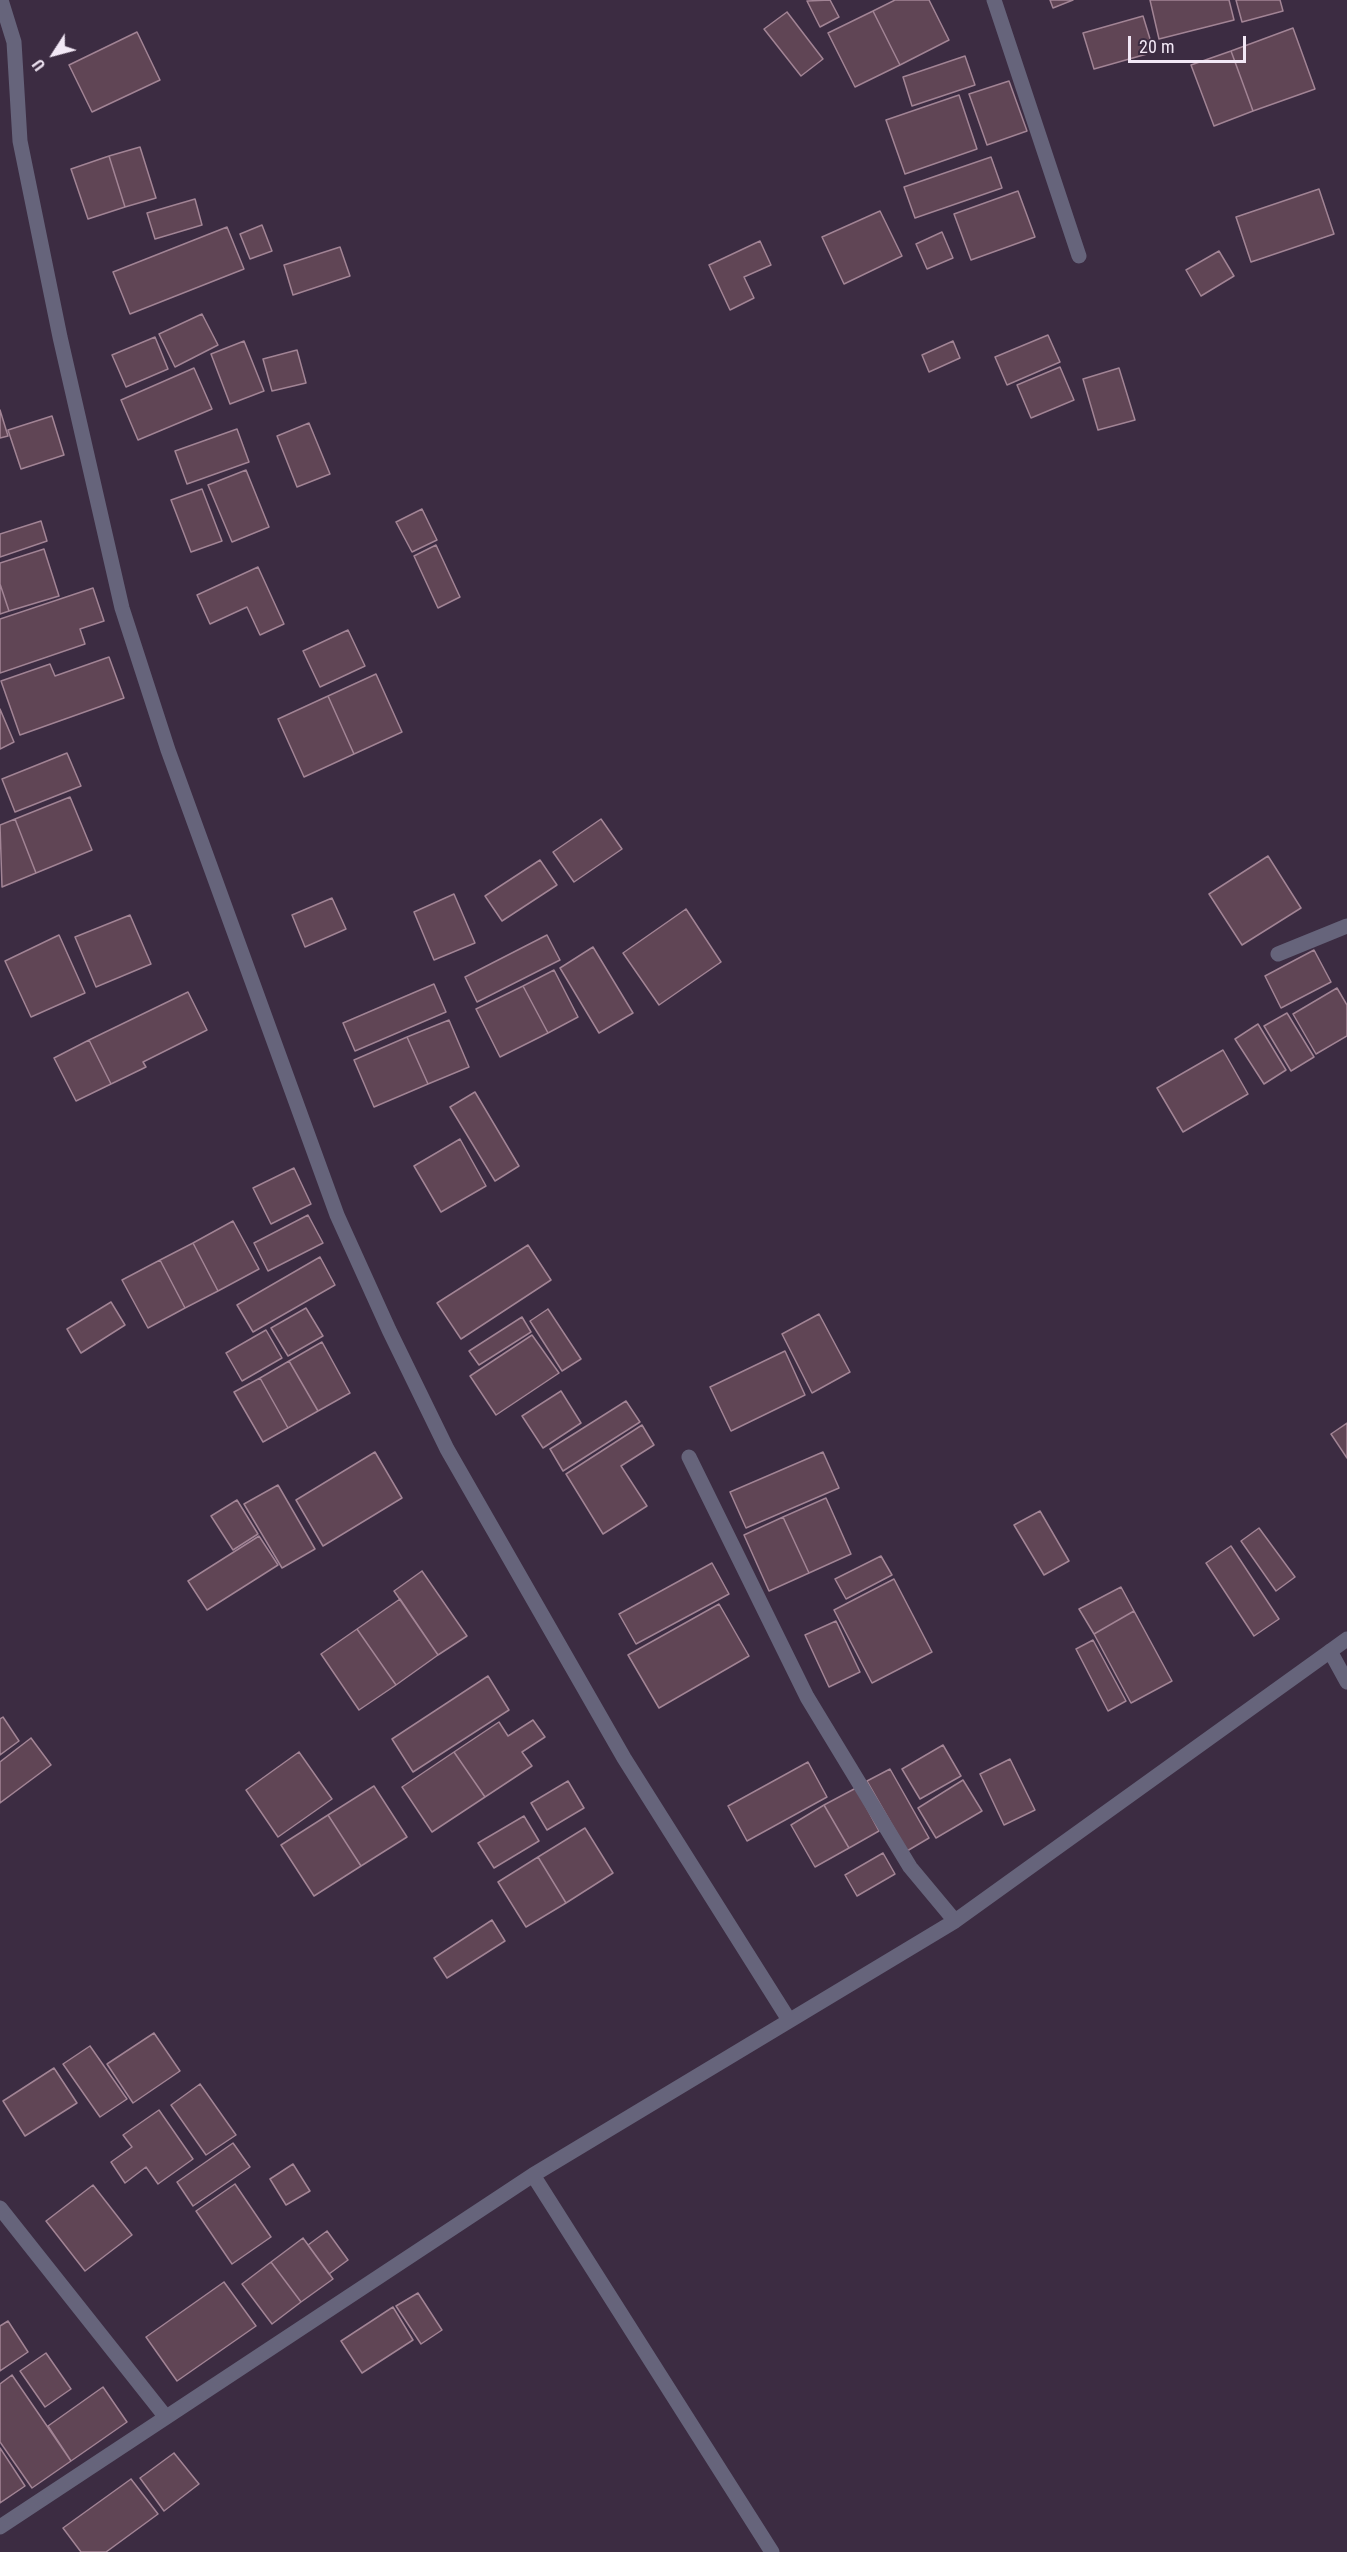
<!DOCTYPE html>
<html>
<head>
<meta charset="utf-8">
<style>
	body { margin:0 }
	#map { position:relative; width:1347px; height:2552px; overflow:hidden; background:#3c2c42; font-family:"Roboto Condensed",sans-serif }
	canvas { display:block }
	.north { position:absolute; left:24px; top:24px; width:60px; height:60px; -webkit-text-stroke:4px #3c2c42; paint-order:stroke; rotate:234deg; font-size:16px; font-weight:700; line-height:24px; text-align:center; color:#f2e8f6 }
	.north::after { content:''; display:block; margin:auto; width:21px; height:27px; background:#f2e8f6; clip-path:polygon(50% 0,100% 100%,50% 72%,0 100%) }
	.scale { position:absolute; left:1128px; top:36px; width:118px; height:27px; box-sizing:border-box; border:3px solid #f2e8f6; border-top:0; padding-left:8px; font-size:18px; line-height:21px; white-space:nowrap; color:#f2e8f6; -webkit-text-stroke:4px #3c2c42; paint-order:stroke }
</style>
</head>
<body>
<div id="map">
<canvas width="1347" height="2552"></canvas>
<div class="north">U</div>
<div class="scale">20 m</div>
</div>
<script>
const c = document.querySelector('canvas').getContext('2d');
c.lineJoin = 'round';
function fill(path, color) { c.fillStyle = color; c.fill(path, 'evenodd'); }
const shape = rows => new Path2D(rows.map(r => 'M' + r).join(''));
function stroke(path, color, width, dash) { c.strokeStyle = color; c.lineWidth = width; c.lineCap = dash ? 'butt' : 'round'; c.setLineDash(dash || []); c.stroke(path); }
const building = shape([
	[830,0,839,17,820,27,807,1,830,0],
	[895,0,929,0,949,40,900,65,873,11,895,0],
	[1050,0,1073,0,1053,8,1050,0],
	[1150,0,1229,0,1234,20,1159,39,1150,0],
	[1236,0,1280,0,1283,11,1242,22,1236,0],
	[873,11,900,65,855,87,828,33,873,11],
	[787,12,823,59,801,76,764,29,787,12],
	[1143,16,1154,52,1094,69,1083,33,1143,16],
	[1293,28,1315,89,1253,111,1231,51,1293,28],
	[137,32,160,80,92,112,69,65,137,32],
	[1231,51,1253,111,1214,126,1191,65,1231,51],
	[965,56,975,85,912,106,903,77,965,56],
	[1009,81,1027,131,987,145,969,94,1009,81],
	[959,95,977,149,905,174,886,120,959,95],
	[140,147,156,198,125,207,109,156,140,147],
	[109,156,125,207,88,219,71,169,109,156],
	[991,157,1002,188,915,218,904,187,991,157],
	[1319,189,1334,234,1251,262,1236,217,1319,189],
	[1018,191,1035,237,971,260,954,214,1018,191],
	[195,199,202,225,155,239,147,213,195,199],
	[880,211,902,256,844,284,822,237,880,211],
	[262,225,272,251,250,259,240,234,262,225],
	[227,227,244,269,130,314,113,272,227,227],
	[942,232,953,258,927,269,916,244,942,232],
	[760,241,771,265,744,277,754,298,730,310,709,265,760,241],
	[340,247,350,276,293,295,284,265,340,247],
	[1219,251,1234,276,1201,296,1186,270,1219,251],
	[202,314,218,345,175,367,159,334,202,314],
	[1048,335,1060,362,1007,385,995,357,1048,335],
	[155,337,168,369,126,387,112,355,155,337],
	[244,341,264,391,230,404,211,354,244,341],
	[953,341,960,358,929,372,922,355,953,341],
	[297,350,306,383,272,391,263,359,297,350],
	[1060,367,1074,400,1031,418,1017,385,1060,367],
	[194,368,212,409,138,440,121,400,194,368],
	[1119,368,1135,420,1098,430,1083,379,1119,368],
	[0,410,8,436,0,438,0,410],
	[52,416,64,455,21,469,8,430,52,416],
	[309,423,330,474,297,487,277,436,309,423],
	[237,429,249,462,187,484,175,451,237,429],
	[246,470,269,527,232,542,208,485,246,470],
	[202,489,222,541,191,552,171,500,202,489],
	[422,509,437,540,412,552,396,522,422,509],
	[41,521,47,541,0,557,0,534,41,521],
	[436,545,460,597,438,608,414,556,436,545],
	[44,549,59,596,9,611,0,584,0,563,44,549],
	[258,567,284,624,260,635,247,607,210,624,197,595,258,567],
	[0,584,9,611,0,614,0,584],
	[93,588,104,621,80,629,85,644,0,673,0,619,93,588],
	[348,630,365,666,320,687,303,651,348,630],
	[109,657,124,698,20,735,1,681,50,664,55,676,109,657],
	[376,674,402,732,354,754,328,696,376,674],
	[328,696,354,754,304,777,278,719,328,696],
	[0,709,14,742,0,749,0,709],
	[67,753,81,786,15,812,2,779,67,753],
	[70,797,92,850,36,873,15,819,70,797],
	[15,819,36,873,2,887,0,825,15,819],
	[601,819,622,849,574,882,553,852,601,819],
	[1268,856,1301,908,1242,945,1209,894,1268,856],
	[540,860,557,885,502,921,485,896,540,860],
	[454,894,475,943,434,960,414,912,454,894],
	[332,898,346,929,305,947,292,915,332,898],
	[686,909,721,962,659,1005,623,953,686,909],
	[130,915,151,964,96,987,75,937,130,915],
	[59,935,85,993,31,1017,5,961,59,935],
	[547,935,560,960,477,1002,465,977,547,935],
	[593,947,633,1013,599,1033,560,968,593,947],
	[1314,950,1331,982,1281,1008,1265,976,1314,950],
	[554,970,578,1017,548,1033,523,986,554,970],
	[434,984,446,1012,355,1051,343,1023,434,984],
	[523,986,548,1033,500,1057,476,1009,523,986],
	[1337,988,1347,1005,1347,1036,1316,1054,1293,1014,1337,988],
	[188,992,207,1030,143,1062,146,1067,111,1084,89,1040,188,992],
	[1287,1013,1314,1057,1291,1071,1264,1026,1287,1013],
	[449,1020,469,1067,428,1084,407,1037,449,1020],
	[1258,1024,1286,1070,1264,1084,1235,1039,1258,1024],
	[407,1037,428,1084,374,1107,354,1060,407,1037],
	[89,1040,111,1084,76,1101,54,1058,89,1040],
	[1223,1050,1248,1094,1183,1132,1157,1088,1223,1050],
	[475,1092,519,1166,495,1181,450,1107,475,1092],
	[460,1139,486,1186,441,1212,414,1166,460,1139],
	[294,1168,311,1204,271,1224,253,1188,294,1168],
	[308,1215,323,1243,268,1271,254,1243,308,1215],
	[233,1221,259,1269,218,1291,193,1243,233,1221],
	[193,1243,218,1291,185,1308,160,1260,193,1243],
	[528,1245,551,1280,461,1339,437,1303,528,1245],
	[320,1257,335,1285,253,1332,237,1305,320,1257],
	[160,1260,185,1308,148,1328,122,1280,160,1260],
	[111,1302,125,1325,81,1353,67,1329,111,1302],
	[306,1308,323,1336,288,1356,271,1328,306,1308],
	[548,1309,581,1359,562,1371,530,1321,548,1309],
	[819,1314,850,1372,812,1393,782,1334,819,1314],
	[522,1317,531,1332,479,1365,469,1351,522,1317],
	[266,1330,282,1358,242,1381,226,1353,266,1330],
	[532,1335,559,1373,496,1415,470,1376,532,1335],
	[322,1342,350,1393,318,1411,289,1361,322,1342],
	[785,1351,805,1395,731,1431,710,1387,785,1351],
	[289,1361,318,1411,288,1428,260,1378,289,1361],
	[260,1378,288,1428,263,1442,234,1392,260,1378],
	[561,1391,581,1423,543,1448,522,1416,561,1391],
	[626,1401,640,1422,563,1471,550,1449,626,1401],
	[1347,1423,1347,1458,1331,1434,1347,1423],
	[642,1425,654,1445,621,1466,647,1506,603,1534,566,1474,642,1425],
	[375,1452,402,1498,323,1546,296,1500,375,1452],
	[823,1452,839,1488,746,1528,730,1492,823,1452],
	[278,1485,315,1549,282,1568,244,1504,278,1485],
	[826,1498,851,1554,809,1573,783,1517,826,1498],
	[237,1500,258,1534,233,1550,211,1516,237,1500],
	[1040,1511,1069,1561,1044,1575,1014,1525,1040,1511],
	[783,1517,809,1573,769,1591,744,1535,783,1517],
	[1259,1528,1295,1577,1276,1591,1241,1541,1259,1528],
	[259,1536,278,1565,207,1610,188,1581,259,1536],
	[1231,1546,1279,1619,1254,1636,1206,1563,1231,1546],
	[881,1556,892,1575,846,1599,835,1579,881,1556],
	[712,1563,729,1594,636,1644,619,1614,712,1563],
	[422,1571,467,1636,438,1655,394,1591,422,1571],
	[894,1579,932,1652,872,1683,834,1610,894,1579],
	[1121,1587,1134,1611,1094,1634,1079,1609,1121,1587],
	[400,1599,438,1655,396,1685,357,1629,400,1599],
	[719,1604,749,1656,659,1708,628,1655,719,1604],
	[1134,1611,1172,1681,1131,1703,1094,1634,1134,1611],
	[836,1621,860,1672,829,1687,805,1635,836,1621],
	[357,1629,396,1685,359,1710,321,1654,357,1629],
	[1093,1640,1126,1701,1108,1711,1076,1649,1093,1640],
	[488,1676,509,1710,413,1772,392,1739,488,1676],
	[3,1717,19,1741,0,1755,0,1719,3,1717],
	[533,1720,545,1737,522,1752,532,1766,485,1797,454,1752,499,1722,508,1736,533,1720],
	[31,1738,51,1765,0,1803,0,1762,31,1738],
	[943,1745,961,1776,920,1799,902,1769,943,1745],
	[299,1752,332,1799,278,1837,246,1790,299,1752],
	[454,1752,485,1797,432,1832,402,1787,454,1752],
	[1010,1759,1035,1810,1004,1825,980,1774,1010,1759],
	[808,1762,827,1797,747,1841,728,1806,808,1762],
	[890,1769,929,1838,907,1851,867,1781,890,1769],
	[963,1780,982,1811,936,1838,918,1808,963,1780],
	[568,1781,584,1808,547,1830,531,1803,568,1781],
	[374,1786,407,1837,361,1866,328,1815,374,1786],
	[856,1788,879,1831,849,1848,824,1805,856,1788],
	[824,1805,849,1848,815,1867,791,1825,824,1805],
	[328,1815,361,1866,314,1896,281,1845,328,1815],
	[524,1816,539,1841,494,1868,478,1843,524,1816],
	[585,1828,613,1873,566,1903,538,1857,585,1828],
	[883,1853,895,1874,857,1896,845,1875,883,1853],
	[538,1857,566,1903,526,1927,498,1882,538,1857],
	[492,1920,505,1941,447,1978,434,1958,492,1920],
	[154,2033,180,2071,133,2103,107,2064,154,2033],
	[90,2046,127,2099,100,2117,63,2064,90,2046],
	[54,2068,77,2103,25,2136,3,2101,54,2068],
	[200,2084,236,2135,206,2155,171,2105,200,2084],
	[159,2110,193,2159,158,2184,146,2167,125,2183,111,2162,132,2147,123,2135,159,2110],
	[233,2143,250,2167,193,2206,177,2182,233,2143],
	[293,2164,310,2191,286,2205,270,2179,293,2164],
	[235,2184,271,2237,232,2264,196,2211,235,2184],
	[93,2185,132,2235,85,2271,46,2221,93,2185],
	[327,2231,348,2260,329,2274,308,2245,327,2231],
	[303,2238,333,2279,301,2302,271,2262,303,2238],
	[271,2262,301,2302,272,2324,242,2284,271,2262],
	[224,2282,256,2326,177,2381,146,2337,224,2282],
	[418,2293,442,2330,421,2344,396,2306,418,2293],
	[393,2307,413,2340,362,2373,341,2341,393,2307],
	[8,2321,28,2352,0,2371,0,2326,8,2321],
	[46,2353,71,2389,45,2407,20,2371,46,2353],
	[12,2375,71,2461,32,2488,0,2442,0,2384,12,2375],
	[103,2387,127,2422,71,2461,48,2426,103,2387],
	[0,2448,25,2486,0,2503,0,2448],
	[174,2453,199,2484,164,2511,140,2478,174,2453],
	[131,2479,158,2514,106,2552,81,2552,63,2528,131,2479]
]);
const street = shape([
	[1,0,14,42,20,141,60,337,122,608,168,750,337,1215,389,1330,447,1449,624,1758,789,2020],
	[994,0,1079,256],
	[1278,954,1347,926],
	[689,1457,807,1697,910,1867,955,1921],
	[1330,1651,1347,1682],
	[533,2175,772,2552],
	[0,2208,165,2416],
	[0,2527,533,2175,955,1921,1347,1639]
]);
fill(building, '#604555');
stroke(building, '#a28495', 1.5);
stroke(street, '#66647b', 15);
</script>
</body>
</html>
